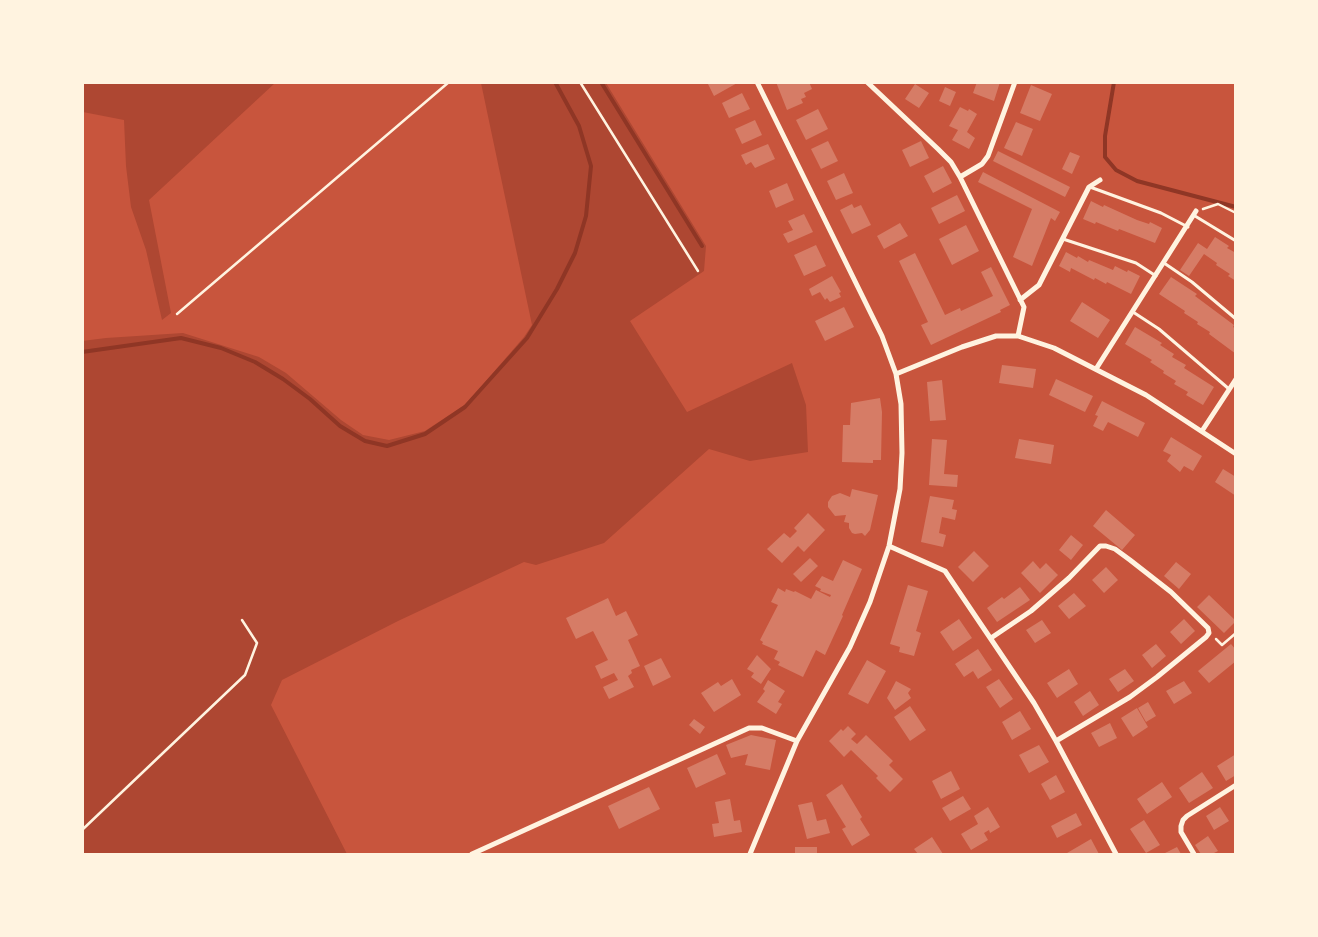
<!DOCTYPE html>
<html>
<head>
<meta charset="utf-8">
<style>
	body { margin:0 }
	#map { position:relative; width:1318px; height:937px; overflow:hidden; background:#c8553d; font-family:"PT Sans Narrow",sans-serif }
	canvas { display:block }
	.frame { position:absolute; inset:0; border:84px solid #fff3e0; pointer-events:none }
</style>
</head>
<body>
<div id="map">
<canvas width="1318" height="937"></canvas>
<div class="frame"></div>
</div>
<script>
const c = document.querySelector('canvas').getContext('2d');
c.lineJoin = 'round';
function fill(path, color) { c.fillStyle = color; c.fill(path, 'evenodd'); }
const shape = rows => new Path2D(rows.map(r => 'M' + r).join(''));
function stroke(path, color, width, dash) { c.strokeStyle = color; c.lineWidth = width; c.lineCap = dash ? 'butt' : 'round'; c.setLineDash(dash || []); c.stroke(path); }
const green = shape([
	[83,82,275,83,149,200,171,313,162,320,146,250,131,207,126,166,124,120,83,112],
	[481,83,606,83,706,246,704,271,630,321,687,412,792,363,806,405,808,452,750,461,709,449,604,543,536,565,524,562,398,621,282,680,271,705,347,854,83,854,82,341,106,338,183,333,259,357,286,373,341,420,363,435,389,440,425,431,466,404,524,337,532,325]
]);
const stream = shape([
	[601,82,702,246],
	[1114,82,1105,136,1105,157,1116,170,1137,181,1236,207],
	[82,352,181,338,221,348,255,362,283,379,310,399,340,426,365,441,387,446,425,434,465,407,527,338,557,289,575,253,586,216,591,166,579,126,555,82]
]);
const building = shape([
	[707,82,739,82,714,96],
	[776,82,809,82,812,89,804,93,806,97,801,99,803,103,787,110],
	[977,82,1000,82,994,101,973,93],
	[915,84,929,93,919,108,905,99],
	[1031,85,1052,94,1040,121,1020,113],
	[945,87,956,92,950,106,939,101],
	[742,93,750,109,729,118,722,103],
	[960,107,968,111,969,109,977,114,967,132,975,138,969,149,952,140,958,130,949,126],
	[818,109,828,129,806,140,796,120],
	[755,120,762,135,742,144,735,129],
	[1016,122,1033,129,1022,156,1004,148],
	[828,141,838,161,821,169,811,149],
	[921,141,929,158,910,167,902,150],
	[768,144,775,159,755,168,751,162,746,165,741,155],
	[998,151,1070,187,1065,197,993,161],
	[1070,152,1080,156,1072,174,1062,169],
	[943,166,952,183,933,193,924,176],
	[983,172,1060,212,1055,221,1051,218,1032,266,1013,257,1032,209,978,182],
	[844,173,853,193,836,200,827,181],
	[787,183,794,200,776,208,769,191],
	[957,195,965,211,939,224,931,208],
	[1091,201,1103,207,1104,205,1137,220,1149,224,1150,222,1162,228,1155,243,1119,229,1118,231,1096,222,1095,224,1083,219],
	[852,204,854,208,861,205,871,225,852,234,840,210],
	[804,214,813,232,788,243,783,234,793,230,788,221],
	[900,223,908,236,884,249,877,236],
	[966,225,979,251,952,265,939,239],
	[1215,237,1229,246,1227,248,1236,253,1236,281,1228,276,1230,274,1216,265,1217,263,1204,254,1189,276,1180,270,1198,243,1207,249],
	[816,245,826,266,804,276,794,255],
	[1066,252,1077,258,1078,256,1088,262,1089,260,1113,270,1115,266,1127,272,1128,270,1140,276,1131,294,1107,282,1106,284,1095,278,1094,280,1071,268,1070,272,1059,266],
	[915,253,945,315,960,308,961,311,993,296,981,272,991,267,1010,305,1000,310,1001,312,931,345,921,325,928,322,899,261],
	[832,276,841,292,839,293,841,297,830,302,827,298,825,300,820,292,812,296,809,289],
	[1171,277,1197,294,1195,296,1234,325,1233,327,1236,329,1236,354,1209,334,1210,332,1197,324,1198,322,1184,313,1185,311,1159,294],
	[1082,302,1110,320,1098,338,1070,321],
	[844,307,854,327,825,341,815,321],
	[1135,327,1162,343,1160,345,1174,354,1172,357,1186,365,1184,368,1214,387,1203,405,1186,395,1188,392,1174,384,1176,381,1163,373,1164,371,1150,362,1152,360,1125,344],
	[1002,365,1036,369,1033,388,999,383],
	[1056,379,1093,396,1085,412,1049,395],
	[942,380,946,420,930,421,927,382],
	[880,398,882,412,881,460,873,460,873,463,842,462,843,425,850,425,851,403],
	[1102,401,1145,423,1138,437,1108,422,1103,431,1093,426,1098,416,1095,415],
	[1171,437,1202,456,1193,471,1184,466,1180,472,1167,461,1171,455,1163,451],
	[932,439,947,440,944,474,958,475,957,487,929,485],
	[1019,439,1054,445,1051,464,1015,458],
	[1223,469,1236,477,1236,496,1215,482],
	[852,489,878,495,870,530,865,536,862,533,855,534,852,533,849,528,849,523,844,522,846,515,835,516,828,507,828,502,832,496,840,493,850,497],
	[930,496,954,500,952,509,957,510,955,520,942,517,939,533,946,535,943,547,921,542],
	[1106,510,1135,535,1122,550,1093,526],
	[808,513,825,530,804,552,798,546,782,563,767,549,784,533,790,538,797,531,794,528],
	[1071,535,1083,545,1071,560,1059,550],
	[974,551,989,566,973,582,958,567],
	[810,558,818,566,801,582,793,574],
	[843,560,862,569,842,615,843,616,825,655,816,650,803,677,778,665,780,662,774,659,778,651,762,644,763,642,760,640,778,605,771,602,778,588,785,592,786,589,794,592,795,591,811,599,816,590,830,597,831,595,820,591,821,589,815,586,822,576,833,581],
	[1033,561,1040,569,1046,563,1058,575,1040,593,1021,573],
	[1176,562,1191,574,1179,589,1164,576],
	[1106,567,1118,580,1104,593,1092,580],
	[908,585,928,591,916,631,921,633,914,656,899,652,900,647,890,644],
	[1020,587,1030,600,997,622,987,608,1002,597,1004,599],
	[1074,593,1086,606,1069,619,1058,606],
	[1209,595,1236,621,1224,633,1197,607],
	[608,598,616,616,626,611,638,635,628,640,640,666,631,670,632,673,628,676,634,687,609,699,603,687,618,680,614,673,601,679,595,666,608,660,593,631,576,639,566,618],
	[959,619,972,638,953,651,940,632],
	[1184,619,1195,631,1181,644,1170,632],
	[1042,620,1051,633,1035,643,1026,630],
	[1156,644,1166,656,1152,668,1142,655],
	[1231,644,1236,650,1236,661,1209,683,1198,671],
	[978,649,992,670,978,679,973,671,964,677,955,664],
	[757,655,771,669,761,684,751,677,754,673,747,669],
	[661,658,671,677,653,686,644,666],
	[867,660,886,671,868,704,848,694],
	[1069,669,1078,684,1057,698,1047,683],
	[1125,669,1134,681,1118,692,1109,679],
	[732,679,741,695,714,712,701,693,718,682,721,686],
	[999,679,1013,699,1000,708,986,687],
	[768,680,785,691,778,702,782,704,776,714,757,702,765,691,763,689],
	[896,681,911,689,908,693,911,698,895,710,887,698],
	[1184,681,1192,693,1174,704,1166,691],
	[1090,691,1099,705,1083,716,1074,702],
	[1148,702,1156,716,1146,722,1138,708],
	[910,706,926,730,910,741,894,717],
	[1137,708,1148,727,1133,737,1121,718],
	[1020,711,1031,729,1012,740,1002,722],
	[694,719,705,727,700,734,689,725],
	[1110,723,1117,738,1099,747,1091,733],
	[848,726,856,734,851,739,857,744,866,735,893,761,889,765,903,779,890,792,876,778,878,776,851,750,844,757,829,741,841,729,843,731],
	[751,735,776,740,770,770,745,765,748,754,731,758,726,745],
	[1039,745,1049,762,1029,773,1019,755],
	[717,754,726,774,696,788,687,768],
	[1236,754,1236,775,1226,781,1217,766],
	[951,771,960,789,941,799,932,781],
	[1202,772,1213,788,1189,803,1179,788],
	[1056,775,1065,792,1050,800,1041,784],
	[1162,782,1172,797,1147,814,1137,799],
	[842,784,862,817,860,819,870,835,852,846,842,829,846,827,826,795],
	[649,787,660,809,619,829,608,806],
	[963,796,971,809,950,821,942,808],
	[730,799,734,821,740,820,742,832,714,837,712,824,719,823,715,802],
	[812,802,817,821,826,819,830,833,807,839,798,805],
	[988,807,1000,827,990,833,989,830,984,833,988,840,971,850,961,834,978,824,974,816],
	[1220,807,1229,821,1214,830,1206,816],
	[1076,813,1082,825,1057,838,1051,826],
	[1144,820,1160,845,1146,853,1130,829],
	[1208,836,1218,851,1212,854,1201,854,1195,845],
	[932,837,943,854,918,854,914,849],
	[1091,839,1099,854,1067,854,1067,853],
	[795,847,817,847,817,854,795,854],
	[1177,847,1181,854,1163,854]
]);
const path = shape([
	[580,82,698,271],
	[1203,209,1218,204,1236,213],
	[177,314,449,82],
	[1216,639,1222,645,1236,633],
	[82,830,245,675,257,643,242,620]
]);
const service = shape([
	[1090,187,1161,213,1188,227],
	[1195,216,1236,241],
	[1063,239,1136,263,1156,276],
	[1164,263,1192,282,1236,319],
	[1133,312,1159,329,1229,389]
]);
const minor = shape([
	[867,82,938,149,951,162,960,177,1024,307,1018,336],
	[960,177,982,164,988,156,1015,82],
	[1020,300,1039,285,1089,187,1100,180],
	[1096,369,1196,211],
	[896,374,962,347,996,336,1018,336,1054,348,1146,395,1236,454],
	[1202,431,1236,379],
	[889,546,945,571,1034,703,1056,741,1116,854],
	[991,638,1031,611,1069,578,1100,546,1106,546,1115,549,1130,560,1171,592,1208,628,1209,633,1206,637,1157,677,1130,697,1056,741],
	[472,854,749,728,762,728,797,741],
	[750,854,797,741,850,647,870,602,889,546,900,489,902,453,901,404,896,374,882,336,757,82],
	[1194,854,1181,832,1181,826,1183,820,1187,816,1236,785]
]);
fill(green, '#ae4732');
stroke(stream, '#8f3625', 4);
fill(building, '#d67c66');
stroke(path, '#fff3e0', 2.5);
stroke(service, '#fff3e0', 3);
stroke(minor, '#fff3e0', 5);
</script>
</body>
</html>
